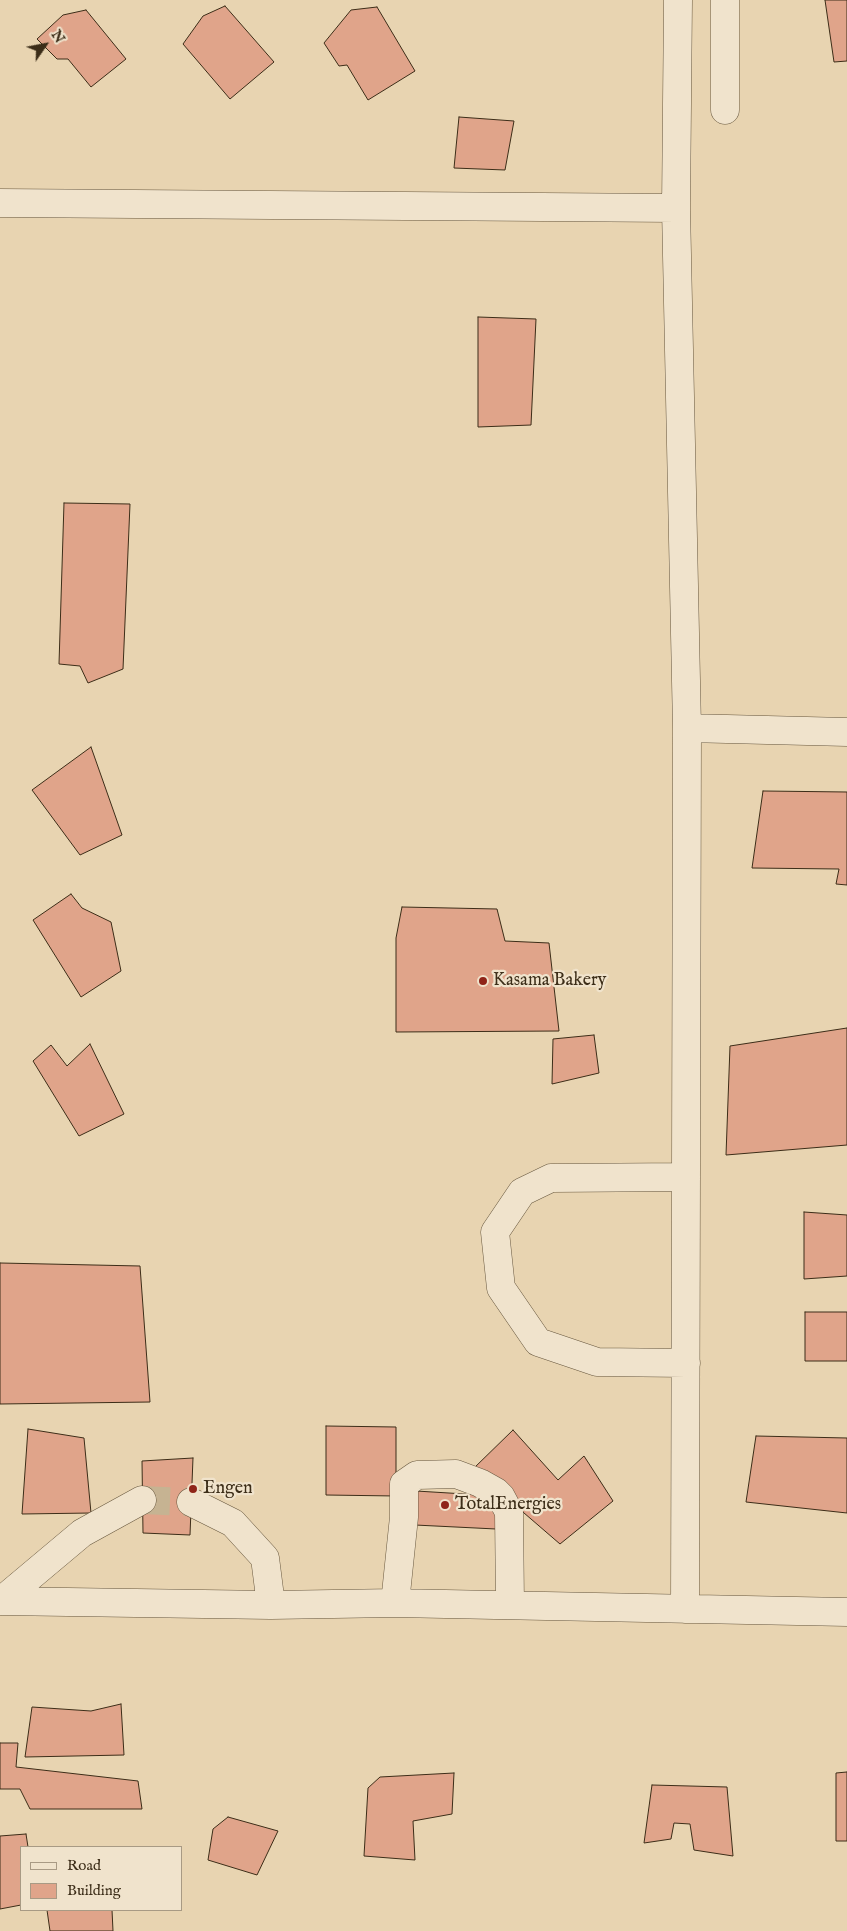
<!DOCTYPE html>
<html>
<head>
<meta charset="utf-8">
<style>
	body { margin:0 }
	#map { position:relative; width:847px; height:1931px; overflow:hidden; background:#e8d4b1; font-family:"IM FELL English",serif }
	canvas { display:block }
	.legend { position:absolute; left:20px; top:1846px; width:162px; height:65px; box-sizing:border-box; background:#f0e3cc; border:1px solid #a89a84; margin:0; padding:6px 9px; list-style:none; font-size:15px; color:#3c2d18 }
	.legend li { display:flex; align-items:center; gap:10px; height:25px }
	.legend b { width:25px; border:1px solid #a89a84 }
	.north { position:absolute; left:20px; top:20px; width:50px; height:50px; -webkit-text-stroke:4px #f0e3cc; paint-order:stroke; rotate:57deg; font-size:14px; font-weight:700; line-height:20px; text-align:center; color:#3c2d18 }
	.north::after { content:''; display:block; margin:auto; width:18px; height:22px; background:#3c2d18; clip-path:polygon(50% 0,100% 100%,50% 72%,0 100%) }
</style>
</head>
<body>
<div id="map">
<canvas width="847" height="1931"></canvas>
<ul class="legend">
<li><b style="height:6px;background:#f0e3cc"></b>Road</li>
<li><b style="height:14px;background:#e0a48a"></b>Building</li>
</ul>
<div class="north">N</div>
</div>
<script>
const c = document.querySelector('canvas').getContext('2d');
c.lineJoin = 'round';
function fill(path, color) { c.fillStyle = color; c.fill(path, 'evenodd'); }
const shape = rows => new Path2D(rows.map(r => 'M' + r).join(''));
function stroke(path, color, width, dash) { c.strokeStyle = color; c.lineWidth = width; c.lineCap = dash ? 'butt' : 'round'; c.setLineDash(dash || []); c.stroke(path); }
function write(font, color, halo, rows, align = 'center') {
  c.font = font + ' "IM FELL English",serif'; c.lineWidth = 4.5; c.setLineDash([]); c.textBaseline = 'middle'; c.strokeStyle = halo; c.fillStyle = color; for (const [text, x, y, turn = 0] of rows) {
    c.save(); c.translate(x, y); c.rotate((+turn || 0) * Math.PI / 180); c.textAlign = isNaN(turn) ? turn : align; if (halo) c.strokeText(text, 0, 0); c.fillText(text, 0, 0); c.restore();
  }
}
const building = shape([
	[825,0,847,0,847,61,834,62,825,0],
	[225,6,274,62,230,99,183,44,203,16,225,6],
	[377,7,415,71,368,100,347,65,339,66,324,43,351,10,377,7],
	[86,10,126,59,91,87,68,59,57,59,37,39,63,15,86,10],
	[459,117,514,121,505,170,454,168,459,117],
	[478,317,536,319,531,425,478,427,478,317],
	[64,503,130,504,123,669,88,683,80,666,59,664,64,503],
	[91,747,122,835,80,855,32,790,91,747],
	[763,791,847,792,847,885,836,884,839,869,752,868,763,791],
	[71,894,82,908,111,922,121,971,81,997,33,920,71,894],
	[402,907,497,909,505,941,549,943,559,1031,396,1032,396,938,402,907],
	[847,1028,847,1145,726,1155,730,1046,847,1028],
	[594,1035,599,1073,552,1084,553,1039,594,1035],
	[90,1044,124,1114,79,1136,33,1061,51,1045,67,1066,90,1044],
	[804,1212,847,1215,847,1276,804,1279,804,1212],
	[0,1263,140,1266,150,1402,0,1404,0,1263],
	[805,1312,847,1312,847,1361,805,1361,805,1312],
	[326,1426,396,1427,396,1496,326,1495,326,1426],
	[28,1429,84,1438,91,1513,22,1514,28,1429],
	[513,1430,558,1480,584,1456,613,1501,560,1544,473,1469,513,1430],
	[756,1436,847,1438,847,1513,746,1502,756,1436],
	[193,1458,190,1535,143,1533,142,1461,193,1458],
	[416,1491,498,1496,496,1529,415,1525,416,1491],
	[121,1704,124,1755,25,1757,32,1707,91,1711,121,1704],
	[0,1743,18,1743,16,1767,138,1781,142,1809,30,1809,20,1789,0,1789,0,1743],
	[847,1772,847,1841,836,1841,836,1773,847,1772],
	[454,1773,452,1814,413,1821,415,1860,364,1856,368,1788,380,1777,454,1773],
	[652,1785,727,1787,733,1856,694,1850,690,1824,674,1823,671,1839,644,1843,652,1785],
	[228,1817,278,1831,257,1875,208,1860,213,1829,228,1817],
	[26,1834,28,1847,21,1847,21,1905,0,1909,0,1836,26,1834],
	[47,1910,112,1910,113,1931,50,1931,47,1910]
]);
const minorTunnel = shape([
	[142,1500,191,1502]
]);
const minor = shape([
	[678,0,676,208,687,728,685,1609],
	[725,110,725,0],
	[0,203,676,208],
	[687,728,847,732],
	[686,1363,597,1362,538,1342,501,1288,495,1232,522,1192,551,1178,686,1177],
	[191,1502,233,1523,265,1558,271,1605],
	[0,1601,271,1605,395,1603,847,1612],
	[1,1601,82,1533,142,1500],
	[395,1603,404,1517,404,1484,417,1475,456,1474,480,1483,496,1492,501,1497,509,1512,510,1605]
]);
const markers = [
	[483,981,5,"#8f2418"],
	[193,1489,5,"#8f2418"],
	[445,1505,5,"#8f2418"]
];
const poiNames = [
	["Kasama Bakery",493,981],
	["Engen",203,1489],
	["TotalEnergies",455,1505]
];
fill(building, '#e0a48a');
stroke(building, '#3c2d18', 1);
stroke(minorTunnel, '#c6b392', 28, [28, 14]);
stroke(minor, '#67573e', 29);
stroke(minor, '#f0e3cc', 28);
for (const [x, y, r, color] of markers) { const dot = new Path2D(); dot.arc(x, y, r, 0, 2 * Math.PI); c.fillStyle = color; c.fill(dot); stroke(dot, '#f0e3cc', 2); }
write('18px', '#3c2d18', '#f0e3cc', poiNames, 'left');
</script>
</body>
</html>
